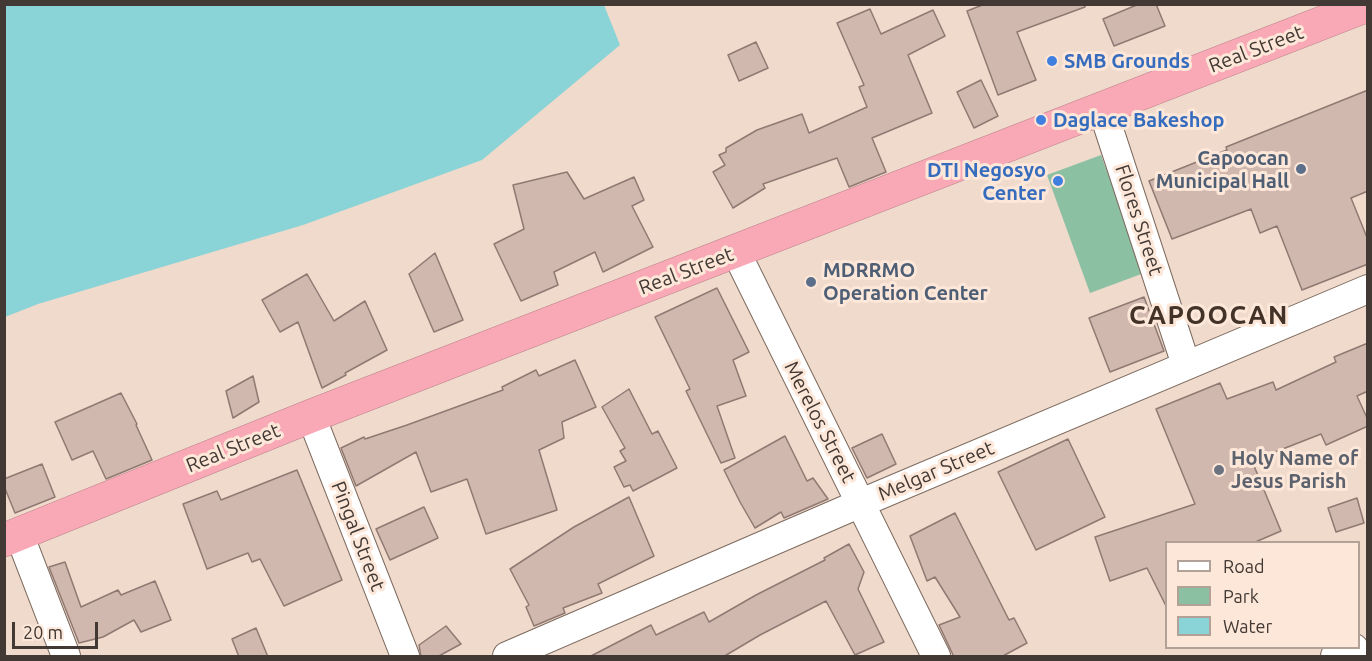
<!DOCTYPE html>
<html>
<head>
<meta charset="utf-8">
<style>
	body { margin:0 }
	#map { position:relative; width:1372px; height:661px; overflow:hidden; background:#efdacc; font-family:Ubuntu,sans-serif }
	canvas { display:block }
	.frame { position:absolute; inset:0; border:6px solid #423934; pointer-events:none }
	.legend { position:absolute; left:1165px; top:541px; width:195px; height:108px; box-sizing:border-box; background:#fde7d9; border:2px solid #b2a197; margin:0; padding:8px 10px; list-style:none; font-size:18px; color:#423934 }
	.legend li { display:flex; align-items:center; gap:12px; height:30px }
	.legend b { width:30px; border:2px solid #b2a197 }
	.scale { position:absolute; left:12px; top:622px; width:86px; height:27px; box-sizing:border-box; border:3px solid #423934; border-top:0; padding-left:8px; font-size:18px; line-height:21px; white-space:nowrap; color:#423934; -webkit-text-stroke:4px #fde7d9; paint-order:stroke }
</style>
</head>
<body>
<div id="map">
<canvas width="1372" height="661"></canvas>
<div class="frame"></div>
<ul class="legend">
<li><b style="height:8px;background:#fff"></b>Road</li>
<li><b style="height:16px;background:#8bc0a3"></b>Park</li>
<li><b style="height:16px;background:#8ad3d6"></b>Water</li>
</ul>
<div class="scale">20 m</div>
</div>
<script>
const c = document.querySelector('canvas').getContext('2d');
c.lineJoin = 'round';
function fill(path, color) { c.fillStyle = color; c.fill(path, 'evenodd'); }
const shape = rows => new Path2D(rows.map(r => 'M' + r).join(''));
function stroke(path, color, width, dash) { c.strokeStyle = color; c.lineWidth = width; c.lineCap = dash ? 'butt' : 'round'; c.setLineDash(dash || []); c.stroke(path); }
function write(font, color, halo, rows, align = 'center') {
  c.font = font + ' Ubuntu,sans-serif'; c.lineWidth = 6; c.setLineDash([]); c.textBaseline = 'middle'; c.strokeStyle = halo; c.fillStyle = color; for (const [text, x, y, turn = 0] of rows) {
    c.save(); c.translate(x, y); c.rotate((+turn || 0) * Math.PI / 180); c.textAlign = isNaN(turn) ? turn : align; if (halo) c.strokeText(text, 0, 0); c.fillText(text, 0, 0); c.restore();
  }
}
const green = shape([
	[1101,155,1144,273,1090,293,1047,175]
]);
const water = shape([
	[5,4,604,5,620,45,482,160,303,225,38,304,5,317]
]);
const building = shape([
	[985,4,1085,4,1085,7,1017,32,1036,80,998,95,967,11,985,4],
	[1139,4,1156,4,1165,26,1114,46,1103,19,1139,4],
	[870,9,881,34,933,10,945,36,908,55,932,113,872,138,886,172,849,187,837,158,763,184,765,188,733,208,713,172,725,165,719,155,726,152,726,148,757,130,802,114,809,133,867,107,859,87,864,85,837,23,870,9],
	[756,42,768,68,739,81,728,55,756,42],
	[981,80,998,116,974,128,957,92,981,80],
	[1368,90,1368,191,1351,198,1368,240,1368,264,1302,290,1277,226,1260,233,1251,209,1172,239,1149,181,1227,150,1226,147,1368,90],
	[567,172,584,199,634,177,644,200,632,206,653,247,603,272,595,252,554,272,558,285,521,301,494,244,524,229,513,185,567,172],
	[435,253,463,320,434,332,409,274,435,253],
	[307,274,334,321,365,301,387,350,345,373,346,375,322,388,298,322,280,332,262,300,307,274],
	[717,288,749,352,733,360,746,396,717,406,735,458,721,463,686,391,690,389,655,317,717,288],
	[1144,297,1164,351,1110,372,1089,318,1144,297],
	[1368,343,1368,391,1357,396,1368,420,1368,426,1326,445,1321,434,1252,461,1281,531,1253,543,1167,543,1167,608,1147,568,1110,581,1095,537,1195,504,1156,409,1220,383,1227,399,1273,382,1276,390,1336,362,1334,357,1368,343],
	[575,360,596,407,562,422,564,438,539,450,557,510,486,534,467,479,431,492,416,452,356,486,341,448,364,437,365,439,407,425,503,390,502,387,536,370,539,376,575,360],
	[253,376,259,402,233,418,226,391,253,376],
	[629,389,652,434,658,431,677,468,633,491,630,485,624,487,614,467,626,461,620,451,625,448,602,407,629,389],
	[121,393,137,424,136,425,152,460,106,479,93,451,72,460,55,422,121,393],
	[882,434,896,464,867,478,852,448,882,434],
	[785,436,807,481,813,478,828,499,784,518,781,512,755,528,740,502,724,470,785,436],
	[1068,439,1105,517,1036,550,998,472,1068,439],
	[42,464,55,497,15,513,4,486,4,479,42,464],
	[297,470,342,580,284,606,260,559,252,562,248,553,207,569,183,504,217,491,221,500,297,470],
	[629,497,654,556,598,584,602,593,563,608,565,613,534,626,526,607,529,605,510,569,574,527,629,497],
	[1357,498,1364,523,1336,532,1328,508,1357,498],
	[424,507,438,538,390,560,376,529,424,507],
	[955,513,1009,620,1014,618,1027,643,1001,657,954,657,939,625,960,617,935,577,927,581,910,536,955,513],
	[849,544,864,572,858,589,884,642,855,655,826,601,760,635,723,657,589,657,651,625,656,635,704,612,709,622,756,595,825,560,824,558,849,544],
	[65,562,81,607,118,590,121,595,155,581,171,620,141,632,134,620,103,637,79,643,49,567,65,562],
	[446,626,461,644,437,657,421,657,419,645,446,626],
	[256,628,268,657,239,657,232,639,256,628]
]);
const street = shape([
	[1102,108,1186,365],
	[736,252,936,656],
	[311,416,405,656],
	[19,534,66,656],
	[507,656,861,503,1368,289],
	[1335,656,1354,648]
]);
const highway = shape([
	[4,540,311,416,1368,5]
]);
const markers = [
	[1052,61,6,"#3f7fe0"],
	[1041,120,6,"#3f7fe0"],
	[1301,169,6,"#5c6f8a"],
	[1058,181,6,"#3f7fe0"],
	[811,282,6,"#5c6f8a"],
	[1219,470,6,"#6b7280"]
];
const streetNames = [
	["Real Street",1256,49,-21],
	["Flores Street",1139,220,72],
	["Real Street",686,271,-21],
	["Merelos Street",820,422,63],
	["Real Street",233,448,-22],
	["Melgar Street",936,471,-23],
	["Pingal Street",358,536,69]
];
const shopNames = [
	["SMB Grounds",1064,61],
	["Daglace Bakeshop",1053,120],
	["DTI Negosyo",1046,170,"right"],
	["Center",1046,193,"right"]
];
const serviceNames = [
	["Capoocan",1289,158],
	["Municipal Hall",1289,181],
	["MDRRMO",823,270,"left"],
	["Operation Center",823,293,"left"]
];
const worshipNames = [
	["Holy Name of",1231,458],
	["Jesus Parish",1231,481]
];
const districtNames = [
	["CAPOOCAN",1209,315]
];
fill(green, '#8bc0a3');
fill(water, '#8ad3d6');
fill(building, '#d0b8af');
stroke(building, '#907972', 1.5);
stroke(street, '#7d6a5e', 30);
stroke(highway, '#b98188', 34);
stroke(street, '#fff', 28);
stroke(highway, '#f9a8b6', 33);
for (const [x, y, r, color] of markers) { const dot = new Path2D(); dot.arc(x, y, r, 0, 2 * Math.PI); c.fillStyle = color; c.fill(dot); stroke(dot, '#fde7d9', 2); }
write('20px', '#423934', '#fde7d9', streetNames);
write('bold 20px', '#366cbe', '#fde7d9', shopNames, 'left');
write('bold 20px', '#4e5e75', '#fde7d9', serviceNames, 'right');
write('bold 20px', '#5b616d', '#fde7d9', worshipNames, 'left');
c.letterSpacing = '1.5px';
write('bold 26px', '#423227', '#fde7d9', districtNames);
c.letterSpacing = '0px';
</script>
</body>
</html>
